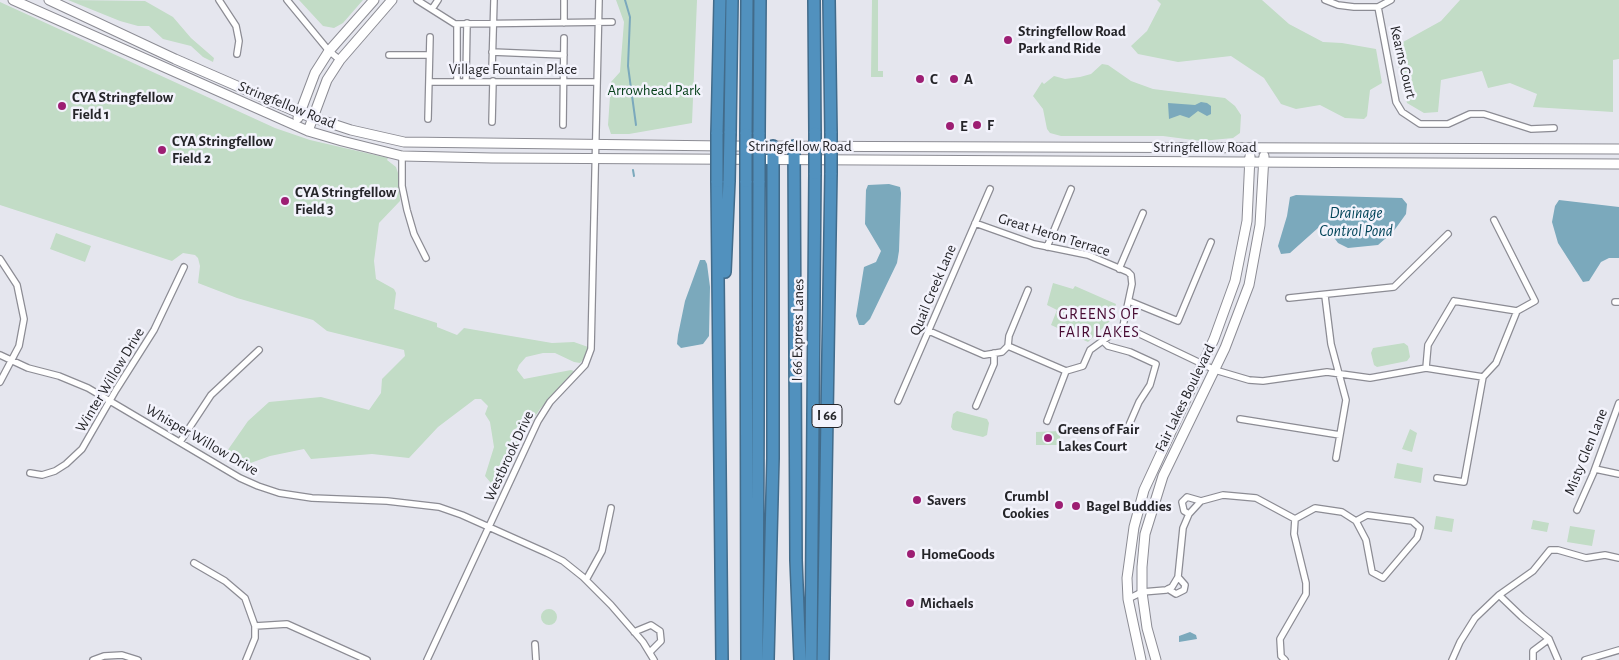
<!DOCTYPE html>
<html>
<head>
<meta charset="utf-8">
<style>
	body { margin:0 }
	canvas { display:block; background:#e5e6ee }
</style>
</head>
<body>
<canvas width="1619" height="660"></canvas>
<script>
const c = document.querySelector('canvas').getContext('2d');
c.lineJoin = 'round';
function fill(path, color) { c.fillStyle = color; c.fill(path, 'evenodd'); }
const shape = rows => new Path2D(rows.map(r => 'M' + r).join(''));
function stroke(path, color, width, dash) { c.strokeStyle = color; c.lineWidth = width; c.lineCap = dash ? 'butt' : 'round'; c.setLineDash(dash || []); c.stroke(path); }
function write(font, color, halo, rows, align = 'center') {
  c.font = font + ' "Alegreya Sans",sans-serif'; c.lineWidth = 5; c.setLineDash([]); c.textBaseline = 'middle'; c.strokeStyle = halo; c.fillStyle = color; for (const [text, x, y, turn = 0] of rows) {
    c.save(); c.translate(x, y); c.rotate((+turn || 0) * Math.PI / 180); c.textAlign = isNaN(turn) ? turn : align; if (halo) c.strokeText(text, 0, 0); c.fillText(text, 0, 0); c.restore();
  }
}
const green = shape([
	[68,0,145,1,173,17,191,38,214,58,213,62,203,57,191,46,163,39,149,26,138,26,120,21],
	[299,0,363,0,343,23,334,28,323,26],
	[616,0,697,0,692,123,629,134,611,134,608,125,611,82,620,72,624,22],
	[872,0,878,0,878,71,883,71,883,77,871,77],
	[1157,0,1262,0,1289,24,1323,42,1342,43,1376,49,1382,83,1370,90,1367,116,1364,119,1345,118,1320,105,1296,109,1281,104,1264,78,1231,56,1178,62,1138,54,1131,46,1147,31,1161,4],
	[1460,0,1619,0,1619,59,1613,60,1613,112,1533,107,1537,94,1510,83,1488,88,1482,71,1441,80,1438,112,1424,113,1407,103,1394,47,1441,21],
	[0,2,275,128,310,140,388,158,387,160,396,167,398,173,400,201,379,223,374,261,376,279,394,289,396,293,394,309,437,323,437,327,457,335,464,328,552,343,574,342,588,347,584,359,580,363,574,362,555,353,543,353,526,357,519,365,517,370,524,379,571,370,574,371,540,409,526,430,496,489,485,476,494,447,490,422,485,414,488,406,481,399,475,399,438,427,409,458,372,454,311,459,304,449,270,456,245,465,225,454,248,421,269,402,321,397,369,410,381,393,382,379,405,356,404,350,327,331,313,320,237,298,198,283,200,266,198,258,195,255,183,253,172,261,0,205],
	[1102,64,1108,65,1131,81,1153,89,1225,98,1235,106,1241,115,1240,133,1233,138,1201,141,1163,136,1061,136,1050,133,1047,129,1043,109,1033,96,1042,82,1044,84,1054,76,1065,79,1080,77,1091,74],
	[56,233,91,246,85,262,50,249],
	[1053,283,1073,289,1075,286,1116,304,1111,320,1088,342,1051,325,1057,310,1047,305],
	[1404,343,1408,346,1410,357,1407,361,1377,367,1374,365,1371,353,1373,348],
	[957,411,987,419,989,423,987,435,983,437,953,430,951,427,953,414],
	[1410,429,1417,433,1412,452,1402,449],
	[1060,431,1060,445,1036,445,1036,432],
	[1397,463,1423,468,1421,483,1394,478],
	[1436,516,1454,519,1452,532,1434,529],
	[1533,520,1549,523,1547,532,1531,529],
	[1570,526,1595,530,1592,546,1567,542],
	'541 617a8 8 0 1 1 16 0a8 8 0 1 1-16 0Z'
]);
const water = shape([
	[1201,102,1207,103,1211,106,1211,114,1207,116,1198,111,1189,118,1180,115,1169,119,1168,103,1195,105],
	[889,184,900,187,901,193,899,251,897,263,870,319,864,325,859,325,856,316,864,267,876,262,881,251,865,224,866,190,868,185],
	[1296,195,1402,198,1407,204,1406,214,1393,232,1378,245,1348,248,1338,243,1327,228,1318,228,1290,253,1281,254,1278,246,1287,216,1290,197],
	[1559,200,1619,207,1619,258,1609,258,1601,262,1589,281,1583,282,1558,243,1552,222,1555,206],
	[700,260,705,260,707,264,710,287,709,336,703,344,681,348,677,344,678,335,685,301],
	[1190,632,1196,635,1197,639,1179,642,1179,636]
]);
const stream = shape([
	[625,0,630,17,628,66,636,125],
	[633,170,634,176]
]);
const street = shape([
	[219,0,236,26,239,41,237,54],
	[287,0,329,51,340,60],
	[417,0,455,24,612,22],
	[1325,0,1338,5,1354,7,1378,7,1391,0],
	[1378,7,1396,102,1402,112,1420,124,1448,124,1470,114,1484,114,1531,129,1554,128],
	[432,9,438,0],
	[564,23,564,0],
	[492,52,564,55],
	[389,55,429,55],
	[492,69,494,0],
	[466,80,467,23],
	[457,81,457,24],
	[429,82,596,82],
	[428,119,430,37],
	[492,122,493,81],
	[563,125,564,38],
	[402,156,402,186,407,210,414,234,426,258],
	[1494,220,1535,301,1517,311],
	[975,223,1034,244,1088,255,1128,272,1131,275,1132,284,1123,326],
	[1047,247,1071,189],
	[0,259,17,285,24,319,19,346,0,382],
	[1119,269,1143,213],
	[1325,296,1331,344,1346,400,1336,458],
	[1289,298,1394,287,1448,234],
	[1129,301,1178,321,1211,242],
	[1454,301,1517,311,1496,363,1483,377,1426,368,1428,345,1454,301],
	[1615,302,1619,302],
	[1123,326,1215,370,1249,380,1263,381,1327,372,1370,378,1426,368],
	[929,331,984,355,1002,352,1008,346,1066,371,1083,366,1090,350,1123,326],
	[1103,341,1108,346,1130,352,1156,364,1150,385,1139,402,1126,432],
	[1008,346,1009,336,1028,290],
	[0,355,28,368,59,376,88,388,240,478,258,486,279,493,312,498,387,501,439,507,462,515,547,553,563,561,583,577,611,605,643,642,654,660],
	[898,401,990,189],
	[976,406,994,364,994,353],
	[1240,419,1340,435],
	[1047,421,1066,371],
	[180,442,211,395,259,350],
	[1595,469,1619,474],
	[30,473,42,475,55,471,66,464,82,449,116,390,154,330,184,267],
	[1437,478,1464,482,1483,377],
	[1577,510,1593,474,1619,403],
	[1189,514,1184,511,1182,502,1187,497,1201,501],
	[194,563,225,581,245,598,255,626,255,638,246,660],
	[586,580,602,551,611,508],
	[1168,589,1176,594,1184,590,1185,585,1178,577],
	[1499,595,1522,617,1549,639,1558,660],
	[1128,599,1142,592,1166,590,1172,587,1178,577,1183,528,1189,514,1201,501,1223,495,1256,498,1295,519,1315,508,1342,512,1356,521,1366,540,1372,572,1383,578,1417,538,1420,528,1412,521,1367,515,1356,521],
	[255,626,287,624,367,660],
	[634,632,651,625,660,631,661,641,650,652],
	[535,644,536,660],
	[93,660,104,656,122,655,138,660],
	[427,660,538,421,550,402,585,365,591,349,599,0],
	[1285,660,1281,656,1280,639,1306,594,1306,583,1294,534,1295,519],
	[1452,660,1460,642,1475,618,1499,595,1533,571,1550,550,1558,550,1586,558,1605,555,1619,558],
	[1533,660,1533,651,1549,639],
	[1585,660,1619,650]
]);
const secondary = shape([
	[13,0,308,131,342,141,402,156,492,158,1619,164],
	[49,0,175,59,299,113,351,130,404,142,725,146,1619,149],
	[298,118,315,73,329,51,374,0],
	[308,131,327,80,340,60,392,0],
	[1141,660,1128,599,1127,578,1134,527,1144,490,1214,339,1235,281,1247,221,1250,156],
	[1156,660,1147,628,1142,592,1142,567,1145,534,1163,476,1225,348,1249,285,1260,225,1264,156]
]);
const highway = shape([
	[814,0,815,133],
	[829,0,831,133],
	[730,133,732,0],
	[717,134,720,0],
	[746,134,747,0],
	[759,134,760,0],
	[794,146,796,560,800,660],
	[717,181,722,660],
	[746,181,747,660],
	[725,272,729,181],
	[757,660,759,181],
	[768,660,773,458,773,146],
	[811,660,815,173],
	[823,660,831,173]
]);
const highwayBridge = shape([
	[815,133,815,173],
	[759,134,759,181],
	[831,173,831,133],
	[717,181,717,134],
	[729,181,730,133],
	[746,181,746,134]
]);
const markers = [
	[1008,40,5,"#9d1e73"],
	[920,79,5,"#9d1e73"],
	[954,79,5,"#9d1e73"],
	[62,106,5,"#9d1e73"],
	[977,125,5,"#9d1e73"],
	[950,126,5,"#9d1e73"],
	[162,150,5,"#9d1e73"],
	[285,201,5,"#9d1e73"],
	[1048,438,5,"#9d1e73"],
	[917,500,5,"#9d1e73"],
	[1059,505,5,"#9d1e73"],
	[1076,506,5,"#9d1e73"],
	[911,554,5,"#9d1e73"],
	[910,603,5,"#9d1e73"]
];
const shields = [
	[827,416,30]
];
const shieldNames = [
	["I 66",827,416]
];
const poiNames = [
	["Stringfellow Road",1018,31],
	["Park and Ride",1018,48],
	["C",930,79],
	["A",964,79],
	["CYA Stringfellow",72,97],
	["Field 1",72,114],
	["F",987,125],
	["E",960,126],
	["CYA Stringfellow",172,141],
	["Field 2",172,158],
	["CYA Stringfellow",295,192],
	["Field 3",295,209],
	["Greens of Fair",1058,429],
	["Lakes Court",1058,446],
	["Crumbl",1049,496,"right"],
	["Cookies",1049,513,"right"],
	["Savers",927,500],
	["Bagel Buddies",1086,506],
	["HomeGoods",921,554],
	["Michaels",920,603]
];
const streetNames = [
	["Kearns Court",1403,62,77],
	["Village Fountain Place",513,69],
	["Stringfellow Road",287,105,22],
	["Stringfellow Road",800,146],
	["Stringfellow Road",1205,147],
	["Great Heron Terrace",1054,235,17],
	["Quail Creek Lane",933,290,-67],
	["I 66 Express Lanes",798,330,-89],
	["Winter Willow Drive",110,380,-59],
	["Fair Lakes Boulevard",1185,398,-64],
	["Whisper Willow Drive",202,440,30],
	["Misty Glen Lane",1586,452,-68],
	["Westbrook Drive",509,456,-65]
];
const parkNames = [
	["Arrowhead Park",654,90]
];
const waterNames = [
	["Drainage",1356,213],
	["Control Pond",1356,231]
];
const neighbourhoodNames = [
	["GREENS OF",1099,314],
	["FAIR LAKES",1099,332]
];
fill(green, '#c2dcc6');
fill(water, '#7ba9bc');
stroke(stream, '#7ba9bc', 2);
stroke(street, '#8c8c94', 8);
stroke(secondary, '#8c8c94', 11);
stroke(highway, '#426b8a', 14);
stroke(street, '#fff', 5.5);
stroke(secondary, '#fff', 9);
stroke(highway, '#5191be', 11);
stroke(highwayBridge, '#426b8a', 14, []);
stroke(highwayBridge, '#5191be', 11);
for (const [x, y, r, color] of markers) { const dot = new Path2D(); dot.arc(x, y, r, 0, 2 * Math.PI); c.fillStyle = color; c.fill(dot); stroke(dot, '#f3f3fc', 2); }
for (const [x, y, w] of shields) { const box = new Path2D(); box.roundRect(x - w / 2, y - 11.5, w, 23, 4); c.fillStyle = '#f3f3fc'; c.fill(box); stroke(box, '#252529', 1); }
write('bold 14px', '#252529', null, shieldNames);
write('bold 15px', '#252529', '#f3f3fc', poiNames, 'left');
write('15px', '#252529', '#f3f3fc', streetNames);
write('15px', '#07411b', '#f3f3fc', parkNames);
write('italic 16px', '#004358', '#f3f3fc', waterNames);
c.letterSpacing = '1px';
write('16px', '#480c34', '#f3f3fc', neighbourhoodNames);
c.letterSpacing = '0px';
</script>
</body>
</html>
